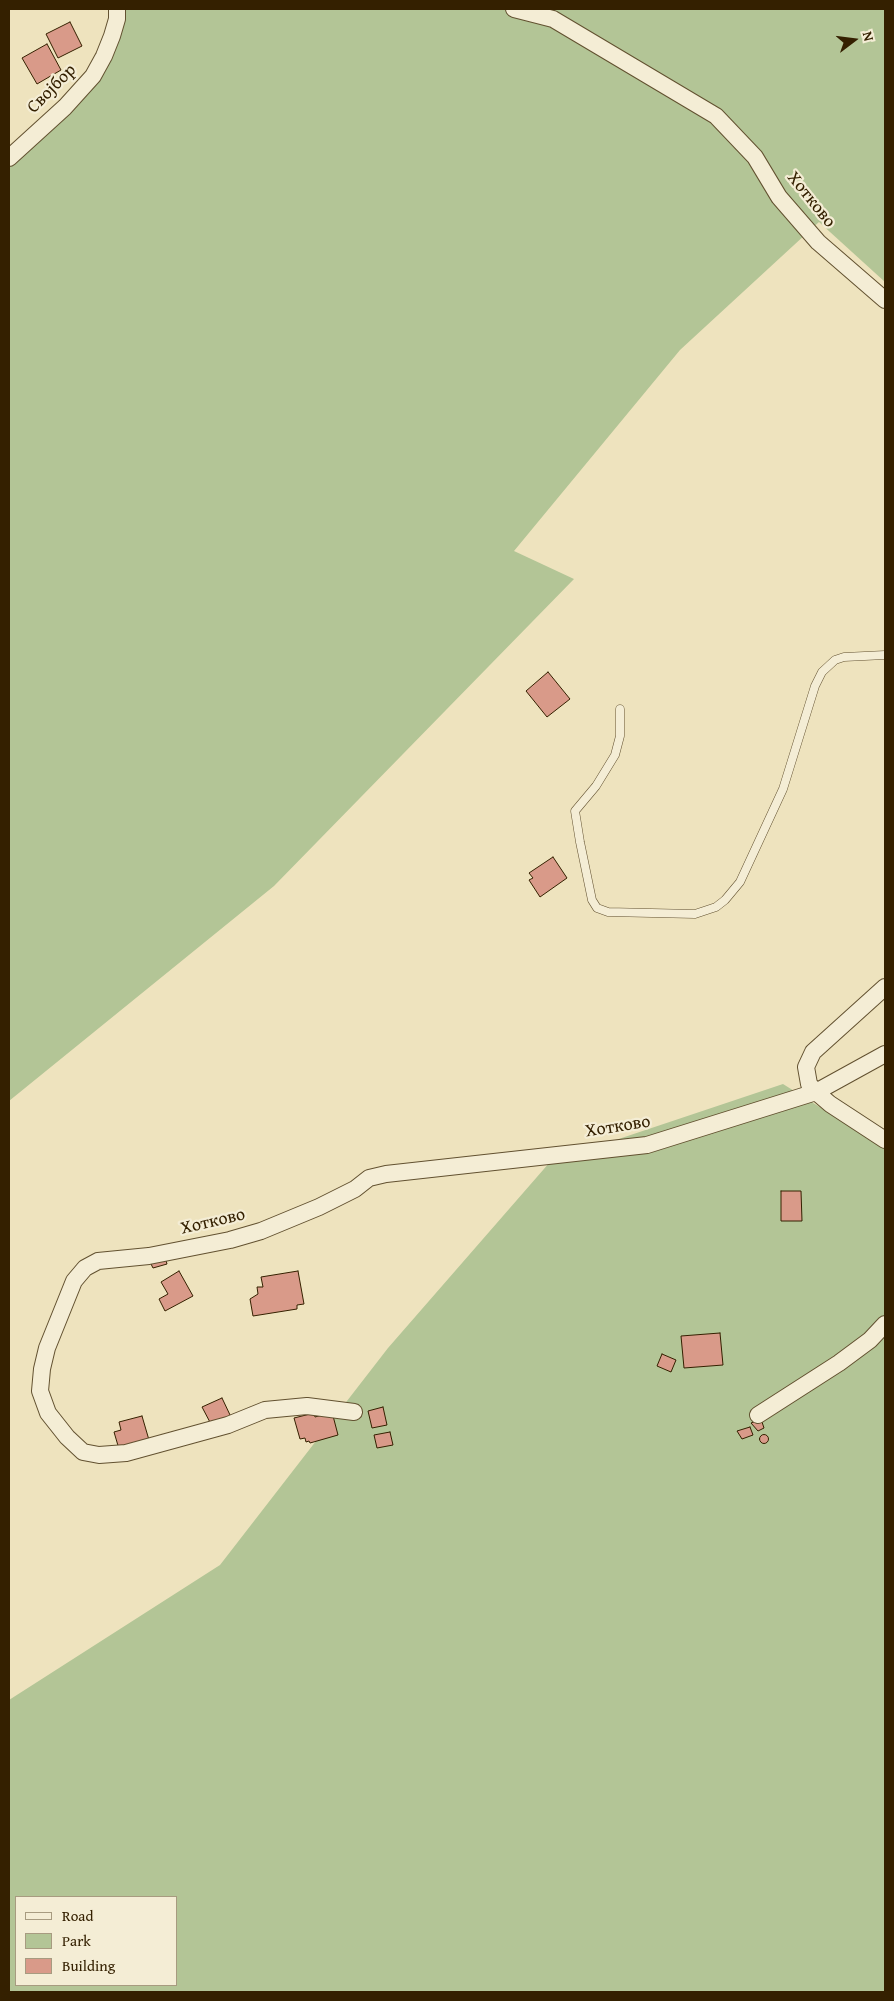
<!DOCTYPE html>
<html>
<head>
<meta charset="utf-8">
<style>
	body { margin:0 }
	#map { position:relative; width:894px; height:2001px; overflow:hidden; background:#eee3be; font-family:"Gentium Book Plus",serif }
	canvas { display:block }
	.frame { position:absolute; inset:0; border:10px solid #342000; pointer-events:none }
	.legend { position:absolute; left:15px; top:1896px; width:162px; height:90px; box-sizing:border-box; background:#f4edd5; border:1px solid #a79b80; margin:0; padding:6px 9px; list-style:none; font-size:15px; color:#342000 }
	.legend li { display:flex; align-items:center; gap:10px; height:25px }
	.legend b { width:25px; border:1px solid #a79b80 }
	.north { position:absolute; left:829px; top:15px; width:50px; height:50px; -webkit-text-stroke:4px #f4edd5; paint-order:stroke; rotate:75deg; font-size:14px; font-weight:700; line-height:20px; text-align:center; color:#342000 }
	.north::after { content:''; display:block; margin:auto; width:18px; height:22px; background:#342000; clip-path:polygon(50% 0,100% 100%,50% 72%,0 100%) }
</style>
</head>
<body>
<div id="map">
<canvas width="894" height="2001"></canvas>
<div class="frame"></div>
<ul class="legend">
<li><b style="height:6px;background:#f4edd5"></b>Road</li>
<li><b style="height:14px;background:#b3c596"></b>Park</li>
<li><b style="height:14px;background:#d99a89"></b>Building</li>
</ul>
<div class="north">N</div>
</div>
<script>
const c = document.querySelector('canvas').getContext('2d');
c.lineJoin = 'round';
function fill(path, color) { c.fillStyle = color; c.fill(path, 'evenodd'); }
const shape = rows => new Path2D(rows.map(r => 'M' + r).join(''));
function stroke(path, color, width, dash) { c.strokeStyle = color; c.lineWidth = width; c.lineCap = dash ? 'butt' : 'round'; c.setLineDash(dash || []); c.stroke(path); }
function write(font, color, halo, rows, align = 'center') {
  c.font = font + ' "Gentium Book Plus",serif'; c.lineWidth = 4.5; c.setLineDash([]); c.textBaseline = 'middle'; c.strokeStyle = halo; c.fillStyle = color; for (const [text, x, y, turn = 0] of rows) {
    c.save(); c.translate(x, y); c.rotate((+turn || 0) * Math.PI / 180); c.textAlign = isNaN(turn) ? turn : align; if (halo) c.strokeText(text, 0, 0); c.fillText(text, 0, 0); c.restore();
  }
}
const green = shape([
	[117,9,885,9,885,282,819,222,680,350,514,551,574,579,274,886,9,1101,9,158,82,91],
	[783,1084,885,1148,885,1992,9,1992,9,1700,220,1565,388,1348,550,1162],
	[16,1897,176,1897,176,1985,16,1985]
]);
const building = shape([
	[70,22,82,46,58,58,46,34,70,22],
	[47,44,61,70,37,84,22,58,47,44],
	[548,672,570,699,547,717,526,691,548,672],
	[553,857,567,878,540,897,529,880,533,878,529,873,553,857],
	[781,1191,801,1191,802,1221,781,1221,781,1191],
	[165,1257,167,1264,153,1268,150,1262,165,1257],
	[179,1271,193,1296,165,1311,159,1299,168,1294,161,1282,179,1271],
	[298,1271,304,1304,297,1305,297,1309,253,1316,250,1299,258,1294,257,1287,263,1287,261,1277,298,1271],
	[720,1333,723,1365,684,1368,681,1336,720,1333],
	[662,1354,676,1360,671,1372,657,1366,662,1354],
	[222,1398,231,1417,212,1426,202,1407,222,1398],
	[383,1407,387,1425,372,1428,368,1411,383,1407],
	[332,1412,338,1435,310,1443,309,1441,306,1442,305,1438,300,1439,294,1418,314,1413,315,1417,332,1412],
	[142,1416,149,1440,119,1449,114,1432,121,1430,119,1422,142,1416],
	[761,1419,764,1428,758,1431,751,1423,761,1419],
	[750,1427,753,1435,742,1439,737,1431,750,1427],
	[390,1432,393,1445,377,1448,374,1435,390,1432],
	'759.5 1439a4.5 4.5 0 1 1 9 0a4.5 4.5 0 1 1-9 0Z'
]);
const service = shape([
	[620,709,620,736,615,755,596,786,575,811,580,842,592,900,597,908,608,912,695,914,716,907,725,900,740,882,783,789,815,686,822,672,835,660,844,657,885,655]
]);
const minor = shape([
	[514,9,553,19,716,116,755,157,779,197,818,242,885,300],
	[9,158,65,107,93,76,104,56,112,36,117,19,117,9],
	[885,987,813,1052,806,1067,809,1084,816,1092,830,1104,885,1140],
	[354,1412,307,1406,265,1410,228,1425,126,1453,99,1455,83,1452,67,1437,48,1413,40,1391,42,1369,47,1348,74,1281,85,1268,98,1261,149,1256,230,1240,261,1231,319,1207,355,1189,369,1178,386,1174,647,1145,816,1092,885,1054],
	[758,1415,839,1363,870,1340,885,1324]
]);
const streetNames = [
	["Својбор",52,89,-45],
	["Хотково",811,200,51],
	["Хотково",618,1127,-9],
	["Хотково",213,1222,-13]
];
fill(green, '#b3c596');
fill(building, '#d99a89');
stroke(building, '#342000', 1);
stroke(service, '#625130', 9);
stroke(minor, '#625130', 18);
stroke(service, '#f4edd5', 8);
stroke(minor, '#f4edd5', 16);
write('18px', '#342000', '#f4edd5', streetNames);
</script>
</body>
</html>
